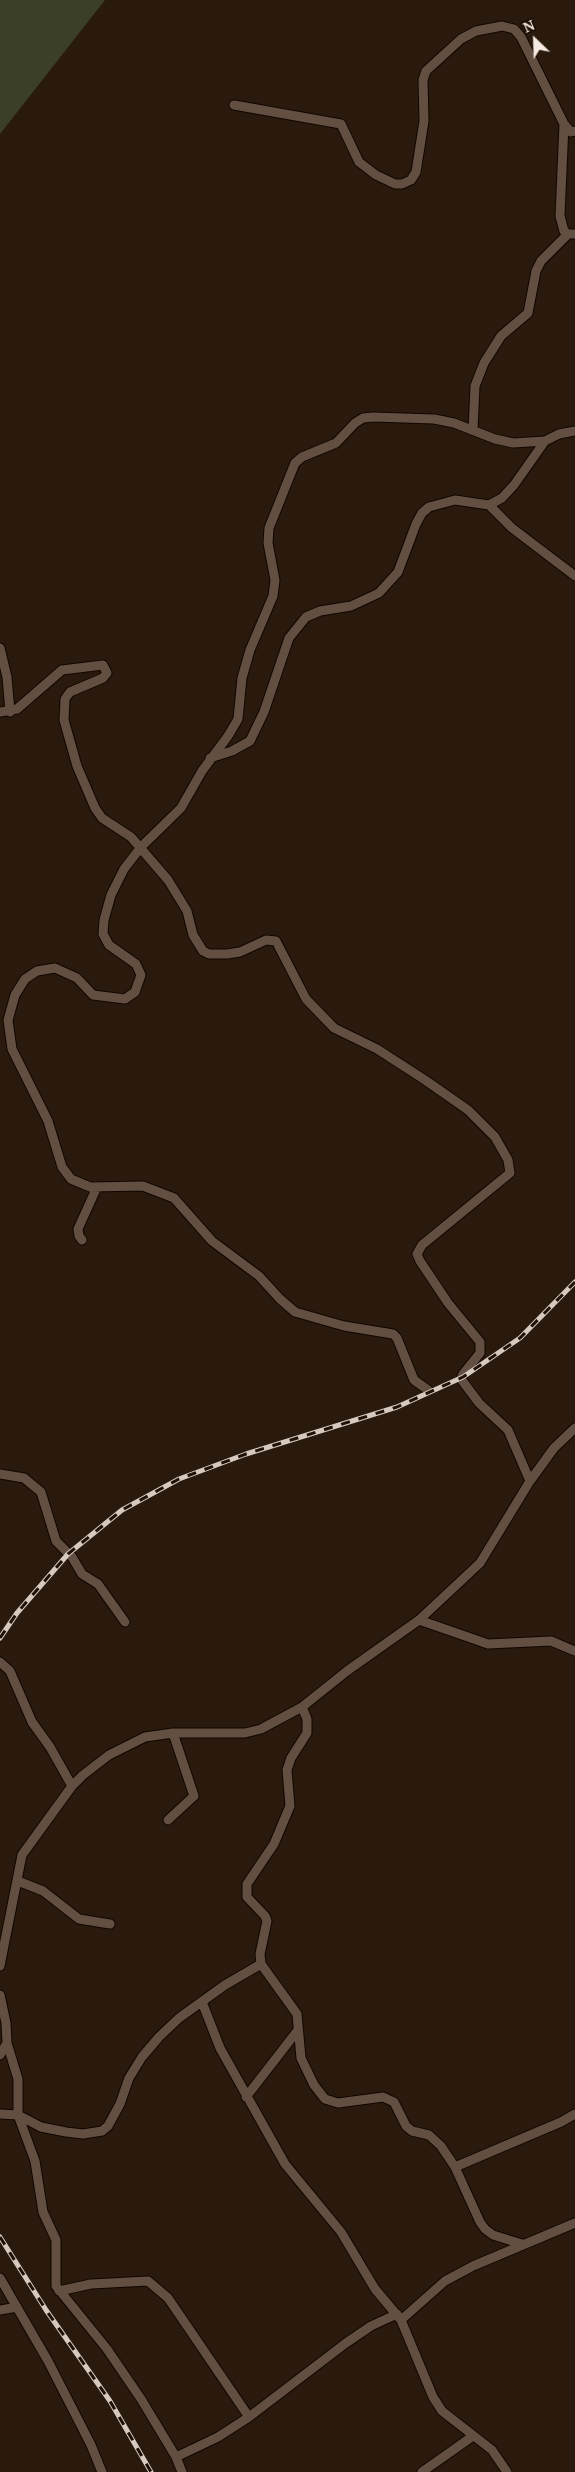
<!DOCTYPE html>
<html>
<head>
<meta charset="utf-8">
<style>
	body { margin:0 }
	#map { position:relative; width:575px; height:2472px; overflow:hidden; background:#2a1a0d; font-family:"Noto Serif",serif }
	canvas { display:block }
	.north { position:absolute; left:510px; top:15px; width:50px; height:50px; -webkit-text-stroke:4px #201005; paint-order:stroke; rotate:336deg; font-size:14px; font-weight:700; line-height:20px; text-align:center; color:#f5eae1 }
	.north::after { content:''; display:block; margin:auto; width:18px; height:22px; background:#f5eae1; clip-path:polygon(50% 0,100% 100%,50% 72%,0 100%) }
</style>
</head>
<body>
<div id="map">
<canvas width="575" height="2472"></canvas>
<div class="north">N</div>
</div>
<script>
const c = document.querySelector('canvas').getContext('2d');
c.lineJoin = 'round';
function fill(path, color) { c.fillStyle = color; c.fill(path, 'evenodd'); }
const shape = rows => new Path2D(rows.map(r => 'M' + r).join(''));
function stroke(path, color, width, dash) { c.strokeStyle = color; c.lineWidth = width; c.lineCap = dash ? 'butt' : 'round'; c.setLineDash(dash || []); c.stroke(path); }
const green = shape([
	[0,0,105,0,0,134]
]);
const street = shape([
	[234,105,341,124,359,162,376,175,395,184,402,184,411,180,416,172,424,121,423,80,426,71,461,39,476,31,502,26,514,29,521,37,564,124,571,132,575,131],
	[564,124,560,216,564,231,568,234,575,234],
	[473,430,475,386,484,363,501,336,528,313,536,271,541,261,568,234],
	[489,505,512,528,575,576],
	[0,648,7,677,10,712],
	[0,712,17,709,62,670,103,665,107,673,103,678,70,692,65,699,64,720,77,766,95,808,102,818,131,837,168,880,187,911,193,935,203,951,209,954,227,954,240,952,266,940,276,941,306,999,334,1028,377,1049,425,1080,468,1110,495,1137,508,1160,510,1173,422,1245,417,1254,420,1261,448,1303,480,1342,480,1353,463,1374,461,1379,479,1403,508,1430,530,1481],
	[210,758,232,751,250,741,264,712,289,638,306,617,320,611,351,606,379,593,398,572,416,524,422,513,429,507,455,500,489,505,502,498,514,485,545,441,559,434,575,431],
	[82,1240,79,1236,78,1229,97,1187],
	[428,1390,414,1380,397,1338,393,1334,344,1326,295,1312,280,1299,259,1276,212,1241,174,1198,143,1186,90,1187,71,1179,62,1167,48,1121,12,1049,8,1020,15,995,25,979,37,971,55,968,77,978,93,995,125,999,135,992,141,975,136,964,109,945,103,934,104,920,111,895,124,869,141,847,181,808,202,771,228,736,238,719,242,678,250,650,273,596,275,580,268,543,269,528,295,463,302,457,336,443,355,423,363,418,373,417,434,419,454,423,495,439,513,443,545,441],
	[0,1474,24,1478,41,1492,56,1541,72,1557,82,1574,98,1584,125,1622],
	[419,1620,488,1644,551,1641,575,1651],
	[0,1662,10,1671,32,1722,50,1747,72,1786],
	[302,1707,307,1719,307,1733,291,1758,287,1770,290,1806,274,1844,247,1884,247,1897,265,1916,267,1921,260,1954,261,1964,297,2014,301,2058,314,2085,325,2099,338,2103,383,2097,394,2102,406,2126,412,2131,429,2135,441,2146,455,2167,480,2222,485,2229,493,2235,522,2244],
	[168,1820,194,1796,173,1733],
	[18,1881,43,1891,79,1919,110,1924],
	[0,1966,22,1855,72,1786,83,1775,109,1755,145,1737,173,1733,245,1733,261,1729,302,1707,347,1671,419,1620,480,1563,530,1481,554,1448,575,1428],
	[0,1995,6,2023,7,2043,0,2055],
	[202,2002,220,2048,285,2164,341,2232,375,2289,401,2320,433,2397,442,2411,492,2450,507,2472],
	[7,2043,18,2079,18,2115,35,2161,43,2212,56,2240,56,2286,107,2349,141,2399,176,2457,182,2472],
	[246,2097,298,2030],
	[0,2114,18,2115,41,2127,66,2132,83,2134,102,2131,108,2126,120,2104,129,2078,142,2057,159,2037,179,2018,225,1985,261,1964],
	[455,2167,561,2122,575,2114],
	[0,2278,48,2361,91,2445,102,2472],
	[59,2291,91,2284,148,2281,168,2298,249,2417],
	[0,2310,17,2307],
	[401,2320,445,2281,473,2266,575,2223],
	[176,2457,218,2437,249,2417,346,2343,371,2326,397,2314],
	[422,2472,473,2436]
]);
const rail = shape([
	[0,1638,17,1613,68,1554,122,1510,179,1479,246,1454,397,1407,463,1377,520,1338,575,1282],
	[0,2237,46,2310,110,2401,151,2472]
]);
fill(green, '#3b3f28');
stroke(street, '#120500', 11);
stroke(street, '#624f41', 9);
stroke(rail, '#d6cac0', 5);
stroke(rail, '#201005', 3, [9]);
</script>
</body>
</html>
